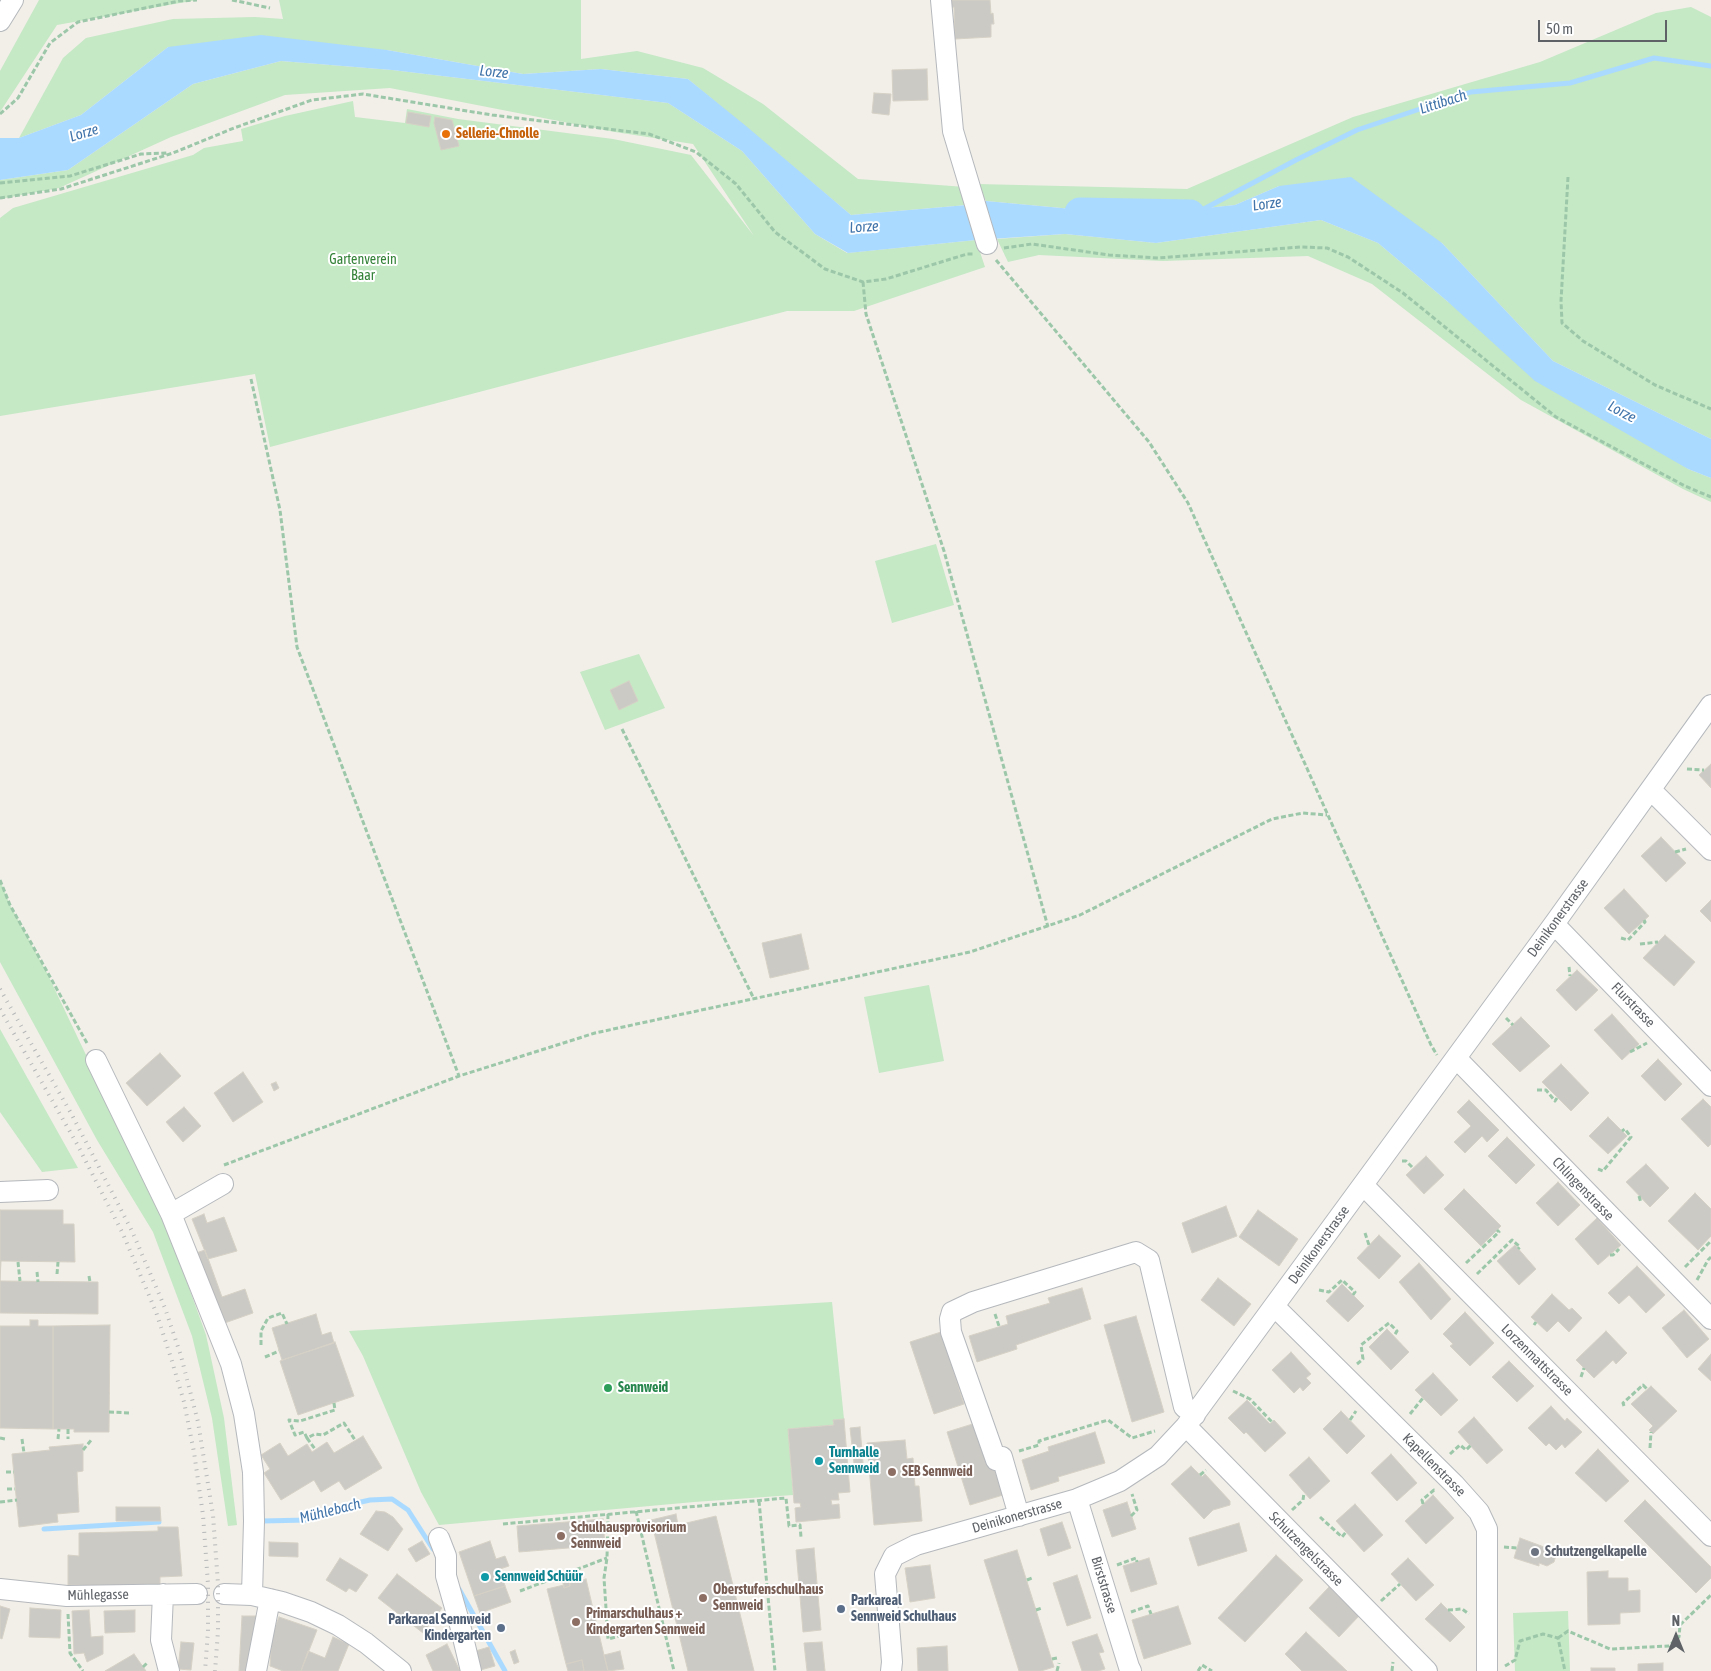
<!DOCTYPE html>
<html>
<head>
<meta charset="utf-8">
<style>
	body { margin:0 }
	#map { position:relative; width:1711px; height:1671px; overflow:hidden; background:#f1efe8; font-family:"Asap Condensed",sans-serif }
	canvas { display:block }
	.north { position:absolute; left:1651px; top:1611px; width:50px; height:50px; -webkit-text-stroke:4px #fff; paint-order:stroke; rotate:0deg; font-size:14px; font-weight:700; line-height:20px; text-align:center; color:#5f6368 }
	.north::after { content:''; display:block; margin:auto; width:18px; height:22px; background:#5f6368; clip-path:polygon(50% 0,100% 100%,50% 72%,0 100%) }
	.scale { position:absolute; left:1538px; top:20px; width:129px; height:22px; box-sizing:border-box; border:2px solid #5f6368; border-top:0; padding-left:6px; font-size:15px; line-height:18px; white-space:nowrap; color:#5f6368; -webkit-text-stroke:4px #fff; paint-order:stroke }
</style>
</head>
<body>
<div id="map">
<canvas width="1711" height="1671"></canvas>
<div class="north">N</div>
<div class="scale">50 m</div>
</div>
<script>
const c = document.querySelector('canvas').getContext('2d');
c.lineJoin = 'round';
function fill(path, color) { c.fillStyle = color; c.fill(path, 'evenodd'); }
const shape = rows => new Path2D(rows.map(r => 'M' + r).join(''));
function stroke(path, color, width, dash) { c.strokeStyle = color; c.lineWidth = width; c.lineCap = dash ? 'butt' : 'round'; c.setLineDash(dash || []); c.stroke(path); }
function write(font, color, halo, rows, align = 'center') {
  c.font = font + ' "Asap Condensed",sans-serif'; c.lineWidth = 4; c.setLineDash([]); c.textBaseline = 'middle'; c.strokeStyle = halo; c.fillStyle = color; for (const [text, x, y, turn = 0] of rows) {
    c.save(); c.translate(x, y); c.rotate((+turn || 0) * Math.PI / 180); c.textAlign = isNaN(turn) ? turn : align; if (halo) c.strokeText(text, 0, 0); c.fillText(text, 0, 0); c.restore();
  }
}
const green = shape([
	[39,0,197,0,57,25,0,112,0,71],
	[279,0,581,0,581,59,637,51,703,68,763,104,858,179,965,187,967,205,851,215,688,79,601,69,523,74,387,50,168,47,81,115,19,138,63,58,86,38,173,19,255,17,283,19],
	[1691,7,1711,17,1711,439,1553,361,1442,243,1279,186,1235,205,1137,215,986,201,977,184,1187,189,1353,117,1540,62,1656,13],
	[281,61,392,70,668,103,742,151,815,234,847,253,976,240,985,267,854,311,787,311,270,447,255,374,0,416,0,218,13,208,193,155,204,148,243,141,241,129,285,116,353,101,355,117,405,123,407,109,458,119,613,139,691,155,754,236,693,144,615,132,390,88,285,95,171,137,59,188,0,199,0,180,68,170,193,84],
	[1321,220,1378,243,1447,301,1688,469,1711,478,1711,502,1683,489,1521,400,1372,284,1308,256,1163,261,1039,255,1008,262,997,239,1065,234,1156,243],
	[936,544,954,605,892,623,875,561],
	[639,654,665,708,605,730,580,672],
	[0,880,10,905,47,973,165,1221,206,1335,224,1418,237,1525,228,1526,212,1418,192,1336,153,1232,97,1140,0,962],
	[929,985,944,1061,879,1073,864,997],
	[0,1030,0,1029,78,1168,42,1172,0,1112],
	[832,1302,844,1419,834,1420,834,1425,788,1429,793,1495,694,1502,439,1525,421,1492,363,1356,349,1331],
	[1568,1611,1570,1671,1515,1671,1513,1613]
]);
const water = shape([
	[261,35,387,50,523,74,601,69,688,79,746,126,851,215,967,205,986,201,1137,215,1235,205,1279,186,1351,177,1442,243,1553,361,1711,439,1711,478,1688,469,1535,381,1447,301,1378,243,1321,220,1156,243,1065,234,976,240,848,253,815,234,742,151,668,103,392,70,281,61,193,84,68,170,0,180,0,138,19,138,81,115,168,47]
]);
const stream = shape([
	[1200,211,1296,160,1357,130,1471,92,1570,83,1654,58,1711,66],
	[262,1521,308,1520,343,1506,370,1500,392,1499,408,1510,433,1549],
	[44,1529,159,1522],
	[459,1589,505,1671]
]);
const river = shape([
	[1080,213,1190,215]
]);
const building = shape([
	[949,0,990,0,991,14,993,13,994,24,991,24,991,37,955,39,954,7,950,8,949,0],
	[927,69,928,100,893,101,892,70,927,69],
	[874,93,891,94,889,115,872,113,874,93],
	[408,112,431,116,429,127,406,123,408,112],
	[435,117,452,120,459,146,441,150,434,123,435,117],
	[629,681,638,701,619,710,610,690,629,681],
	[1711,764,1711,788,1699,775,1711,764],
	[1661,837,1686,863,1666,882,1641,856,1661,837],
	[1624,889,1649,916,1629,934,1604,908,1624,889],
	[1711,900,1711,922,1700,911,1711,900],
	[801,934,809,969,770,978,762,943,801,934],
	[1665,935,1695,962,1674,986,1643,958,1665,935],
	[1577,970,1598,990,1576,1011,1556,990,1577,970],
	[1612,1014,1639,1044,1622,1060,1594,1030,1612,1014],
	[1521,1017,1550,1046,1520,1072,1492,1044,1521,1017],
	[160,1053,181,1076,147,1106,126,1083,160,1053],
	[1658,1059,1682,1084,1665,1101,1641,1076,1658,1059],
	[1561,1064,1589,1093,1571,1111,1542,1082,1561,1064],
	[243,1072,263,1102,233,1122,214,1093,243,1072],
	[276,1082,279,1088,274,1091,271,1084,276,1082],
	[1703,1099,1711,1107,1711,1144,1708,1147,1681,1119,1703,1099],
	[1469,1100,1499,1130,1487,1142,1482,1136,1465,1153,1454,1142,1471,1126,1457,1112,1469,1100],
	[184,1107,201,1126,183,1142,166,1122,184,1107],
	[1608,1117,1627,1136,1608,1154,1589,1136,1608,1117],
	[1507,1137,1535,1165,1516,1184,1488,1156,1507,1137],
	[1426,1156,1444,1175,1424,1194,1406,1175,1426,1156],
	[1646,1164,1669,1188,1650,1207,1626,1182,1646,1164],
	[1558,1182,1580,1205,1558,1226,1536,1203,1558,1182],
	[1464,1189,1501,1226,1481,1246,1444,1209,1464,1189],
	[1695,1193,1711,1209,1711,1236,1698,1250,1668,1221,1695,1193],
	[1226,1206,1237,1236,1192,1253,1182,1223,1226,1206],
	[0,1210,63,1210,63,1224,74,1224,75,1262,1,1261,0,1281,0,1210],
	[1258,1210,1298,1239,1279,1266,1239,1237,1258,1210],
	[204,1214,207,1223,224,1217,237,1251,208,1259,192,1219,204,1214],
	[1597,1218,1621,1245,1598,1265,1575,1239,1597,1218],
	[1379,1235,1401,1256,1379,1279,1357,1258,1379,1235],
	[1515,1245,1536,1269,1519,1285,1497,1261,1515,1245],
	[205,1250,222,1297,245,1289,253,1313,219,1325,193,1254,205,1250],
	[1419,1263,1451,1299,1431,1320,1399,1282,1419,1263],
	[1637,1266,1665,1295,1646,1313,1629,1295,1619,1304,1608,1293,1637,1266],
	[1218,1278,1251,1304,1234,1326,1201,1300,1218,1278],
	[0,1281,98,1282,98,1314,0,1313,0,1281],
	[1342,1284,1364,1306,1348,1322,1326,1301,1342,1284],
	[1082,1288,1091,1319,1016,1345,1017,1349,977,1362,969,1336,1008,1324,1006,1316,1050,1303,1048,1298,1082,1288],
	[1552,1294,1569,1310,1572,1308,1582,1318,1569,1332,1558,1321,1547,1332,1531,1317,1552,1294],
	[1684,1310,1709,1339,1687,1358,1662,1328,1684,1310],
	[1465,1312,1494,1343,1470,1366,1450,1346,1453,1344,1443,1334,1465,1312],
	[316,1314,322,1335,331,1332,334,1343,282,1360,272,1328,316,1314],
	[1136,1316,1164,1412,1132,1422,1104,1325,1136,1316],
	[30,1320,38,1320,38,1326,53,1326,53,1429,0,1428,0,1326,30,1326,30,1320],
	[110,1325,109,1432,74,1432,74,1429,53,1429,53,1326,110,1325],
	[1387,1329,1409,1352,1391,1370,1369,1347,1387,1329],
	[1606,1331,1627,1353,1616,1364,1613,1360,1594,1378,1576,1360,1606,1331],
	[941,1332,964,1404,934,1414,910,1342,941,1332],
	[335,1342,354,1396,298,1415,280,1361,335,1342],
	[1291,1352,1311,1374,1306,1378,1311,1383,1303,1391,1300,1387,1294,1393,1272,1370,1291,1352],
	[1711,1354,1711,1381,1698,1369,1711,1354],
	[1509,1361,1534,1386,1517,1402,1492,1377,1509,1361],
	[1433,1373,1458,1400,1441,1416,1415,1390,1433,1373],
	[1651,1386,1677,1411,1653,1434,1649,1430,1653,1426,1631,1404,1651,1386],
	[1247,1400,1270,1424,1274,1420,1286,1433,1265,1452,1246,1432,1244,1434,1228,1418,1247,1400],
	[1551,1406,1565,1421,1567,1418,1582,1432,1565,1448,1562,1444,1556,1450,1549,1443,1546,1446,1528,1428,1551,1406],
	[1341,1411,1365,1436,1347,1454,1323,1429,1341,1411],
	[1474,1417,1503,1450,1487,1464,1458,1432,1474,1417],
	[844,1419,850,1492,838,1493,839,1500,831,1500,832,1505,839,1504,840,1518,796,1522,795,1508,801,1507,800,1503,794,1503,788,1429,834,1425,833,1420,844,1419],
	[979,1422,1003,1495,970,1505,947,1432,979,1422],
	[860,1427,863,1463,854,1464,850,1428,860,1427],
	[1095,1432,1105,1463,1058,1477,1059,1481,1031,1490,1022,1460,1049,1451,1048,1447,1095,1432],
	[363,1436,382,1468,345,1490,339,1481,321,1492,314,1480,281,1500,264,1473,270,1469,261,1455,280,1443,288,1456,307,1444,312,1452,327,1442,334,1453,363,1436],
	[905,1440,907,1459,913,1458,915,1486,919,1486,922,1521,874,1525,867,1443,905,1440],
	[83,1444,83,1471,77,1472,79,1512,57,1514,58,1522,19,1527,12,1454,50,1450,49,1447,83,1444],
	[1598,1449,1629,1481,1606,1502,1575,1473,1598,1449],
	[1391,1454,1417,1483,1397,1501,1371,1473,1391,1454],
	[1309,1457,1330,1481,1310,1499,1289,1475,1309,1457],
	[1191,1466,1202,1477,1205,1474,1230,1501,1230,1505,1213,1510,1204,1519,1171,1484,1191,1466],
	[1433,1495,1454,1518,1426,1544,1405,1521,1433,1495],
	[1645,1500,1711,1567,1711,1578,1696,1593,1624,1521,1645,1500],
	[1127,1502,1136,1529,1112,1537,1103,1510,1127,1502],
	[1355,1504,1383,1535,1364,1552,1336,1521,1355,1504],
	[116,1507,160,1507,161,1521,116,1521,116,1507],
	[376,1511,385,1512,393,1517,403,1529,388,1551,360,1534,376,1511],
	[676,1514,678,1525,716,1516,754,1671,688,1671,651,1520,676,1514],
	[603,1519,605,1545,519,1552,517,1526,603,1519],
	[1062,1522,1071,1548,1048,1556,1040,1529,1062,1522],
	[1239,1523,1247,1551,1198,1566,1189,1538,1239,1523],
	[158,1527,178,1527,182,1576,160,1577,160,1588,80,1590,80,1585,68,1585,68,1555,79,1556,79,1533,158,1531,158,1527],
	[1520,1538,1552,1550,1556,1555,1554,1562,1547,1566,1539,1563,1539,1566,1514,1558,1520,1538],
	[422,1541,430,1554,416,1562,408,1549,422,1541],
	[490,1541,496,1559,505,1556,509,1566,500,1569,505,1586,474,1596,459,1552,490,1541],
	[269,1542,298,1543,298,1557,269,1556,269,1542],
	[814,1548,821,1630,803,1632,796,1550,814,1548],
	[1017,1550,1054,1667,1041,1671,1019,1671,984,1560,1017,1550],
	[1276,1555,1303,1580,1245,1642,1218,1618,1276,1555],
	[340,1558,368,1575,356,1592,349,1588,346,1592,326,1580,340,1558],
	[1149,1558,1157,1584,1131,1592,1123,1566,1149,1558],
	[1408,1558,1434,1585,1416,1601,1391,1574,1408,1558],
	[930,1565,935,1598,910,1602,905,1568,930,1565],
	[1608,1571,1608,1578,1628,1578,1628,1591,1640,1590,1640,1612,1620,1613,1620,1624,1588,1625,1587,1572,1608,1571],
	[397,1574,442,1608,423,1633,378,1598,397,1574],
	[1077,1575,1091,1618,1067,1626,1053,1583,1077,1575],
	[568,1577,570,1586,564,1588,562,1578,568,1577],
	[586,1579,604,1655,608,1671,584,1671,582,1660,566,1664,547,1589,564,1585,564,1588,570,1586,570,1583,586,1579],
	[505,1586,511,1602,480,1613,474,1596,505,1586],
	[1329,1587,1359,1616,1339,1637,1309,1608,1329,1587],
	[1441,1603,1465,1627,1450,1642,1425,1619,1441,1603],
	[0,1606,10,1609,2,1639,0,1638,0,1606],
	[1178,1606,1191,1644,1144,1659,1132,1620,1178,1606],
	[30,1608,61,1610,60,1638,29,1637,30,1608],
	[89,1610,91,1637,103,1636,103,1654,87,1662,84,1653,74,1654,72,1611,89,1610],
	[135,1610,135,1632,105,1633,104,1611,135,1610],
	[242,1616,260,1616,251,1671,239,1671,242,1616],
	[279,1617,317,1630,301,1671,283,1671,270,1666,272,1635,279,1617],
	[1306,1632,1347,1671,1302,1671,1285,1654,1306,1632],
	[1097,1634,1104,1652,1099,1653,1105,1669,1098,1671,1082,1671,1072,1642,1097,1634],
	[333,1637,349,1644,338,1671,301,1671,308,1651,325,1658,333,1637],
	[181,1642,194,1643,191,1670,178,1669,181,1642],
	[822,1642,825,1671,807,1671,804,1643,822,1642],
	[447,1644,460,1671,433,1671,426,1655,447,1644],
	[947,1646,948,1671,918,1671,917,1648,947,1646],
	[489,1647,495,1666,477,1671,472,1652,489,1647],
	[515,1650,519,1662,514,1664,510,1652,515,1650],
	[620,1651,624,1669,608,1671,604,1655,620,1651],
	[134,1654,146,1671,105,1671,134,1654],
	[582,1660,584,1671,568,1671,566,1664,582,1660],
	[1663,1663,1663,1671,1638,1671,1638,1664,1663,1663],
	[1591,1668,1615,1668,1615,1671,1591,1671,1591,1668]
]);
const path = shape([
	[232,0,270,8],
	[0,114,18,98,50,43,78,22,179,1,197,0],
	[1568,177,1561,301,1562,323,1583,341,1655,385,1711,409],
	[0,183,70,176,141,154,167,153],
	[0,198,61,189,173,153,234,128,312,100,363,94,492,115,649,134,696,152,736,184,775,232,825,269,863,282,886,279,967,254,974,254],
	[1004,248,1032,244,1109,255,1158,258,1300,247,1327,248,1348,257,1403,293,1556,417,1685,486,1711,497],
	[996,260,1149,442,1188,503,1431,1045,1437,1055],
	[863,282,866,314,944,551,1048,927],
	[251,379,280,510,297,647,459,1076],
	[622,729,754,999],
	[1687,769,1704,770],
	[1675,852,1686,849],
	[0,880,10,905,88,1045],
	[1621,938,1628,940,1645,922,1644,920],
	[1640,944,1658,942],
	[1569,967,1570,976],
	[1506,1018,1513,1025],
	[1630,1052,1647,1043],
	[1537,1090,1546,1090,1555,1101,1557,1098],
	[1402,1161,1406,1161,1413,1168],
	[224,1165,459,1076,595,1033,970,952,1080,915,1272,819,1303,813,1327,815],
	[1598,1169,1603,1171,1631,1137,1625,1129,1622,1131],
	[1639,1196,1641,1203],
	[1365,1233,1369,1245],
	[1610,1255,1613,1255,1619,1249],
	[18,1262,20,1281],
	[1466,1263,1499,1232,1497,1230],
	[1685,1267,1711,1241],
	[37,1272,38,1282],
	[57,1274,58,1262],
	[1477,1274,1512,1240,1520,1247,1518,1249],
	[89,1276,90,1282],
	[1697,1280,1708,1260,1711,1257],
	[1319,1290,1329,1292,1342,1280,1355,1292,1353,1295],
	[995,1314,999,1326],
	[1534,1325,1536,1322],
	[261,1345,261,1331,268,1318,282,1313,287,1324],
	[265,1357,279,1351],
	[1357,1364,1363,1359,1361,1345,1389,1323,1397,1331,1394,1336],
	[1581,1377,1584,1368],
	[1233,1391,1250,1399,1272,1422],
	[334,1403,335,1410,300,1421,289,1420,295,1435,304,1432,307,1438,315,1434,323,1435,344,1423,355,1440],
	[1624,1406,1623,1403,1643,1385,1647,1389],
	[109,1412,131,1413],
	[1410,1414,1423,1398],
	[1350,1420,1356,1411],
	[68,1429,68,1439],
	[0,1438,5,1439],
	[307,1438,315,1449],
	[22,1439,24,1453],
	[58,1439,59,1429],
	[1650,1448,1651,1432],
	[83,1450,92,1439],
	[1019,1451,1039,1445,1039,1441,1108,1420,1132,1438,1155,1431],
	[1450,1454,1460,1445,1466,1450,1471,1445],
	[6,1472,14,1472],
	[1200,1475,1206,1470],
	[7,1489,15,1489],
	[759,1501,775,1671],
	[0,1502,17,1500],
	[1423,1504,1422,1500,1434,1490,1436,1491],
	[1292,1510,1303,1500,1304,1493],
	[636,1511,674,1671],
	[608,1514,607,1558,604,1578,608,1639,663,1625],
	[1131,1516,1137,1510,1132,1494],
	[1320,1517,1342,1537,1346,1532],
	[503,1524,786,1498,789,1526,800,1525,801,1537],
	[1504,1547,1517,1548],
	[1117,1565,1136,1558,1137,1562],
	[1027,1580,1032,1578],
	[520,1591,607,1558],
	[1381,1601,1400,1584],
	[1036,1610,1042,1608],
	[1448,1610,1462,1609,1469,1614],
	[1131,1612,1148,1606,1151,1614],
	[68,1614,70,1653,83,1671],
	[1558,1638,1568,1631,1610,1649,1669,1646,1679,1637,1680,1625,1711,1595],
	[1052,1659,1057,1658],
	[1505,1666,1515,1660,1520,1641,1543,1634,1558,1638,1565,1671],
	[143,1667,148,1662],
	[1057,1671,1059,1663],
	[1198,1671,1202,1665,1212,1671],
	[1392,1671,1393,1662]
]);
const minor = shape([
	[941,0,953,131,987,244],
	[0,21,13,0],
	[1651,790,1711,850],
	[1554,924,1711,1086],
	[1456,1058,1711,1319],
	[96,1060,171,1214,231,1364,244,1414,253,1472,254,1521,252,1595],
	[1363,1185,1711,1536],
	[0,1192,48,1190],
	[171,1214,223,1184],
	[1274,1306,1454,1484,1479,1512,1487,1529,1487,1671],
	[1186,1426,1427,1671],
	[1077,1499,1129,1667,1131,1671],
	[1019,1516,1002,1457,996,1460,951,1332,950,1319,952,1312,973,1302,1136,1252,1149,1260,1184,1407,1195,1415],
	[439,1538,446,1556,446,1576,460,1625,471,1671],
	[0,1589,67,1596,197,1594],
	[163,1594,161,1640,169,1671],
	[224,1594,252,1595,282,1602,311,1612,338,1625,366,1643,401,1671],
	[256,1671,270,1599],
	[891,1671,892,1662,885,1574,894,1556,916,1545,1077,1499,1120,1481,1158,1456,1186,1426,1274,1306,1554,924,1711,705]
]);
const rail = shape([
	[0,989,72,1115,132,1231,165,1308,181,1356,198,1422,213,1515,218,1584,218,1631,215,1671],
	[0,1009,77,1144,123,1234,156,1312,171,1358,184,1402,194,1452,203,1515,208,1584,208,1631,205,1671]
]);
const markers = [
	[446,134,5,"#e8710a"],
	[608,1388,5,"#2e9e5b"],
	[819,1461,5,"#0f9aa8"],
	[892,1472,5,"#8d6e63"],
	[561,1536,5,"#8d6e63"],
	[1535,1552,5,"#6b7280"],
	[485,1577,5,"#0f9aa8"],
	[703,1598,5,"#8d6e63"],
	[841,1609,5,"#5c6f8a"],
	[576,1622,5,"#8d6e63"],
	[501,1628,5,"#5c6f8a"]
];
const foodNames = [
	["Sellerie-Chnolle",456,134]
];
const parkNames = [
	["Gartenverein",363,260],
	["Baar",363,276]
];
const streetNames = [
	["Deinikonerstrasse",1558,918,-54],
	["Flurstrasse",1633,1005,46],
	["Chlingenstrasse",1583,1189,46],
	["Deinikonerstrasse",1319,1245,-54],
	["Lorzenmattstrasse",1537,1360,45],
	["Kapellenstrasse",1434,1465,45],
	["Deinikonerstrasse",1017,1516,-16],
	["Schutzengelstrasse",1306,1549,45],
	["Birststrasse",1104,1585,73],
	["Mühlegasse",98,1595,-1]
];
const leisureNames = [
	["Sennweid",618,1388]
];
const cultureNames = [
	["Turnhalle",829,1453],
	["Sennweid",829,1469],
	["Sennweid Schüür",495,1577]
];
const educationNames = [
	["SEB Sennweid",902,1472],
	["Schulhausprovisorium",571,1528],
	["Sennweid",571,1544],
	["Oberstufenschulhaus",713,1590],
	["Sennweid",713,1606],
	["Primarschulhaus +",586,1614],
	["Kindergarten Sennweid",586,1630]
];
const worshipNames = [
	["Schutzengelkapelle",1545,1552]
];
const serviceNames = [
	["Parkareal",851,1601],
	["Sennweid Schulhaus",851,1617],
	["Parkareal Sennweid",491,1620,"right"],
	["Kindergarten",491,1636,"right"]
];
const waterNames = [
	["Lorze",494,72,6],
	["Littibach",1443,102,-18],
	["Lorze",84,133,-17],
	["Lorze",1267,204,-8],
	["Lorze",864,227,-4],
	["Lorze",1622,412,28],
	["Mühlebach",330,1511,-14]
];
fill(green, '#c5e8c5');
fill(water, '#aadaff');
stroke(stream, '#aadaff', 5);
stroke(river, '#aadaff', 31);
fill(building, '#cccac5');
stroke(building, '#d6d1c6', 1);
stroke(minor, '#b5b8bc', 22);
stroke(path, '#9cc7a9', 3, [5, 2.5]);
stroke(minor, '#fff', 20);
stroke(rail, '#b6b7b8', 4, [1, 6]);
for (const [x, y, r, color] of markers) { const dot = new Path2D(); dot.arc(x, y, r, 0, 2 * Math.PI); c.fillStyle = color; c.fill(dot); stroke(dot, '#fff', 2); }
write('bold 14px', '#c56008', '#fff', foodNames, 'left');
write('14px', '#348238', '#fff', parkNames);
write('14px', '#5f6368', '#fff', streetNames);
write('bold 14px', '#27864d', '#fff', leisureNames, 'left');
write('bold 14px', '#0d838f', '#fff', cultureNames, 'left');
write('bold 14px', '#785e54', '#fff', educationNames, 'left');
write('bold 14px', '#5b616d', '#fff', worshipNames, 'left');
write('bold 14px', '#4e5e75', '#fff', serviceNames, 'left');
write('italic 15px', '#4174aa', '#fff', waterNames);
</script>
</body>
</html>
